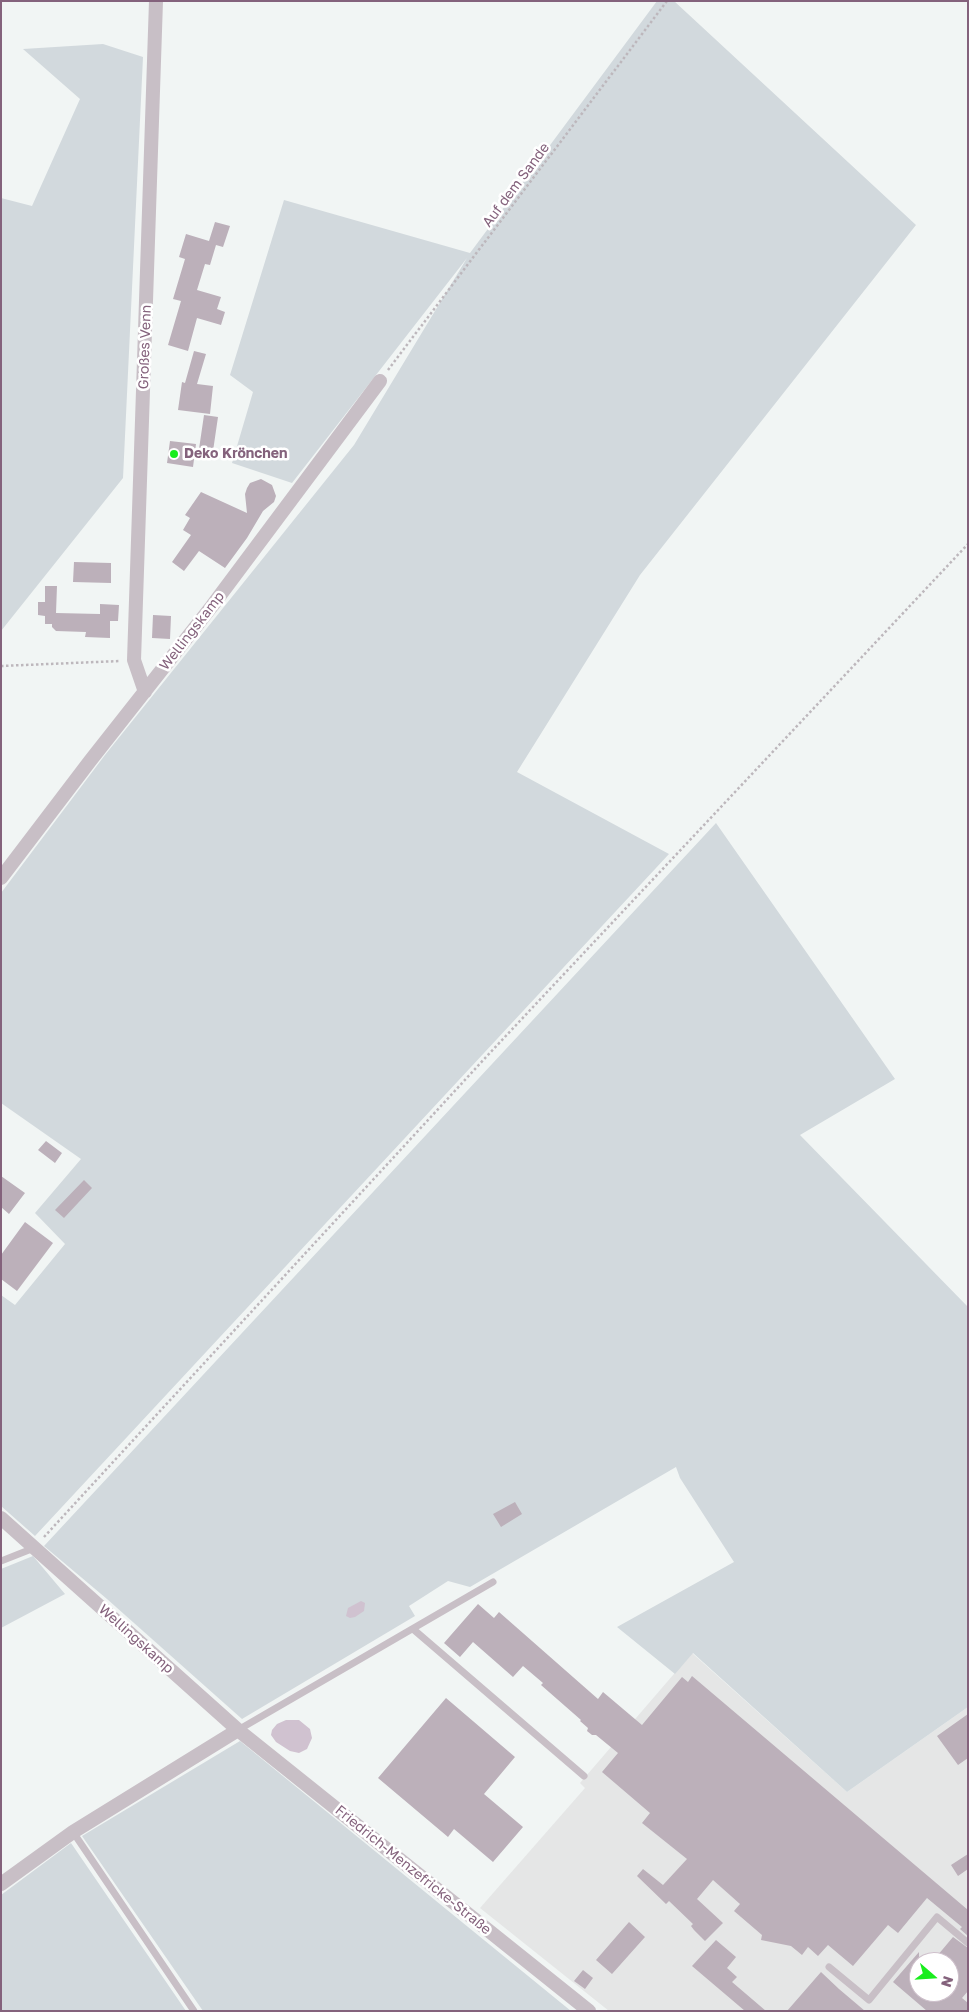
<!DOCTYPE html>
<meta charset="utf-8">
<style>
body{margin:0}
#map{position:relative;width:969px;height:2012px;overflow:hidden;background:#f1f5f4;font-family:"Golos Text",sans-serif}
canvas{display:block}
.frame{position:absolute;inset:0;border:2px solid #84627c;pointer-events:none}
.north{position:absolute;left:909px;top:1952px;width:50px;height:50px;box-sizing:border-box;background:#fff;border:1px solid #cec0cb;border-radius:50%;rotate:109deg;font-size:14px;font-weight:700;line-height:20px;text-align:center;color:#84627c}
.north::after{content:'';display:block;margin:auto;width:18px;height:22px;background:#19ed1d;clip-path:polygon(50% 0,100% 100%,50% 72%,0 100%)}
</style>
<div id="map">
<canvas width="969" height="2012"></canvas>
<div class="frame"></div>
<div class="north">N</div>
</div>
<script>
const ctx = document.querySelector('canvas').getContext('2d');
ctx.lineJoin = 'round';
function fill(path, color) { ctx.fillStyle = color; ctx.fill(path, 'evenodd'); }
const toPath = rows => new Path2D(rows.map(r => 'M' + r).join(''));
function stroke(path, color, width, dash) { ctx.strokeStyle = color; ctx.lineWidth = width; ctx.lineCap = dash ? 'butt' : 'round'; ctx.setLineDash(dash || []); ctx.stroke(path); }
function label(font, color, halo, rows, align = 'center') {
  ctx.font = font + ' "Golos Text",sans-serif'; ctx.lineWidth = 5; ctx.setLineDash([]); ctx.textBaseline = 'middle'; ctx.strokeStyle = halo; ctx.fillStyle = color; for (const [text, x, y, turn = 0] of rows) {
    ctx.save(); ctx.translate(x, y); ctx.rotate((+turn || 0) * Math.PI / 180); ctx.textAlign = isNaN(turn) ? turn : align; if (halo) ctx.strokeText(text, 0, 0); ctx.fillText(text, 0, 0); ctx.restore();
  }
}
fill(toPath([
 [692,1653,847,1792,968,1707,968,2011,609,2011,480,1908,585,1788,580,1783],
 [919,1962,949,1962,949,1992,919,1992]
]), '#e5e6e6');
fill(toPath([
 [657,1,674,1,916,225,640,575,517,772,669,854,35,1536,1,1506,1,1295,15,1305,65,1244,35,1213,81,1159,1,1103,1,893,105,755,354,445,467,258,292,483,232,463,253,392,230,375,284,200,470,253],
 [103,44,143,57,123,478,1,631,1,198,32,206,80,99,23,49],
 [716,823,895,1079,800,1135,968,1307,968,1707,847,1792,693,1653,675,1674,617,1627,734,1562,680,1478,676,1467,470,1587,448,1581,409,1606,415,1616,242,1719,107,1599,44,1546],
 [33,1556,65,1594,1,1628,1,1569],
 [240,1741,571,2011,203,2011,82,1836],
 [71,1843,186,2011,1,2011,1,1895]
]), '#d2d9dd');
fill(toPath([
 [361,1601,365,1603,364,1611,355,1617,350,1618,346,1616,348,1608],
 [286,1720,299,1720,310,1729,312,1738,307,1749,299,1753,290,1751,276,1742,271,1735,272,1730,277,1724]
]), '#d0c2d0');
fill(toPath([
 [215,222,230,226,223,247,216,245,210,265,205,264,197,290,221,297,217,309,225,312,221,325,197,318,188,351,168,345,181,301,173,299,185,259,179,257,186,234,209,241],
 [194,351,206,354,197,384,213,386,210,414,178,410,182,382,185,383],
 [204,415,218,417,213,451,199,449],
 [170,441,196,444,193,467,167,463],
 [261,479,272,485,276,496,274,502,263,511,247,538,225,568,199,551,184,571,172,562,191,535,183,530,190,518,185,515,201,492,247,513,245,494,247,488,250,483],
 [74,562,111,563,111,583,73,582],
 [45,586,57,586,56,613,100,614,100,604,119,605,118,621,110,621,110,638,85,637,86,632,56,631,52,627,52,624,45,624,45,616,38,615,38,602,45,602],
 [153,615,171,616,170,639,152,638],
 [46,1141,62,1153,55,1163,38,1150],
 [1,1176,25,1193,9,1214,1,1207],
 [84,1180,92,1188,64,1218,55,1210],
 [25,1222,53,1243,17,1291,1,1279,1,1255],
 [515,1502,522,1514,501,1527,493,1514],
 [478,1604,494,1618,499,1612,598,1699,603,1692,642,1725,682,1677,688,1682,692,1676,968,1910,968,1936,960,1929,962,1927,927,1898,898,1933,888,1925,853,1966,828,1945,818,1956,808,1947,802,1955,791,1946,761,1940,762,1935,734,1911,740,1904,713,1880,697,1899,723,1923,705,1941,694,1930,691,1926,693,1924,669,1901,666,1904,637,1876,643,1869,663,1885,687,1859,642,1823,650,1813,602,1772,618,1753,596,1735,592,1735,587,1731,588,1728,580,1721,581,1720,541,1685,543,1683,523,1666,513,1677,473,1642,460,1657,444,1643],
 [446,1698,515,1757,484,1794,523,1827,493,1862,454,1829,448,1837,378,1778],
 [968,1714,968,1758,958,1765,937,1736],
 [968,1854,968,1869,958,1876,951,1865],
 [629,1922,645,1937,612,1974,596,1960],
 [953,1937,968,1948,968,1991,962,1998,968,2003,968,2011,927,2011,893,1982,919,1952,919,1992,949,1992,949,1962,932,1962],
 [716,1940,736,1957,727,1968,737,1977,732,1982,766,2011,745,2011,692,1966],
 [583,1970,593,1978,585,1989,574,1981],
 [821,1972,839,1989,865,2011,787,2011]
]), '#bcb0ba');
stroke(toPath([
 [388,370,667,1],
 [1,666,120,661],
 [44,1537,487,1056,968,544]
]), '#bdb7bc', 2.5, [2.5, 2.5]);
stroke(toPath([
 [1,1561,34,1548],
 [413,1629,584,1776],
 [238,1730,493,1582],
 [73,1832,194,2011],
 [829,1967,869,2000,937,1917,968,1943]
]), '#c8bfc6', 7);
stroke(toPath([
 [145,692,134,660,156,1],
 [1,878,90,761,212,606,380,381],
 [1,1518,238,1730],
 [1,1884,73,1832,238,1730,589,2011]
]), '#c8bfc6', 14);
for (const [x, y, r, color] of [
 [174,454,5,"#19ed1d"]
]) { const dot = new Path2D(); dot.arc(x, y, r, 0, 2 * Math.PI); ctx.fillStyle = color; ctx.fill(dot); stroke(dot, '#fff', 2); }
label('14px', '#84627c', '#fff', [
 ["Auf dem Sande",516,185,-53],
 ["Großes Venn",145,347,-88],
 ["Wellingskamp",192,631,-52],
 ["Wellingskamp",136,1639,42],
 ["Friedrich-Menzefricke-Straße",413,1870,39]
]);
label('bold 14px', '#84627c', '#fff', [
 ["Deko Krönchen",184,454]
], 'left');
</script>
